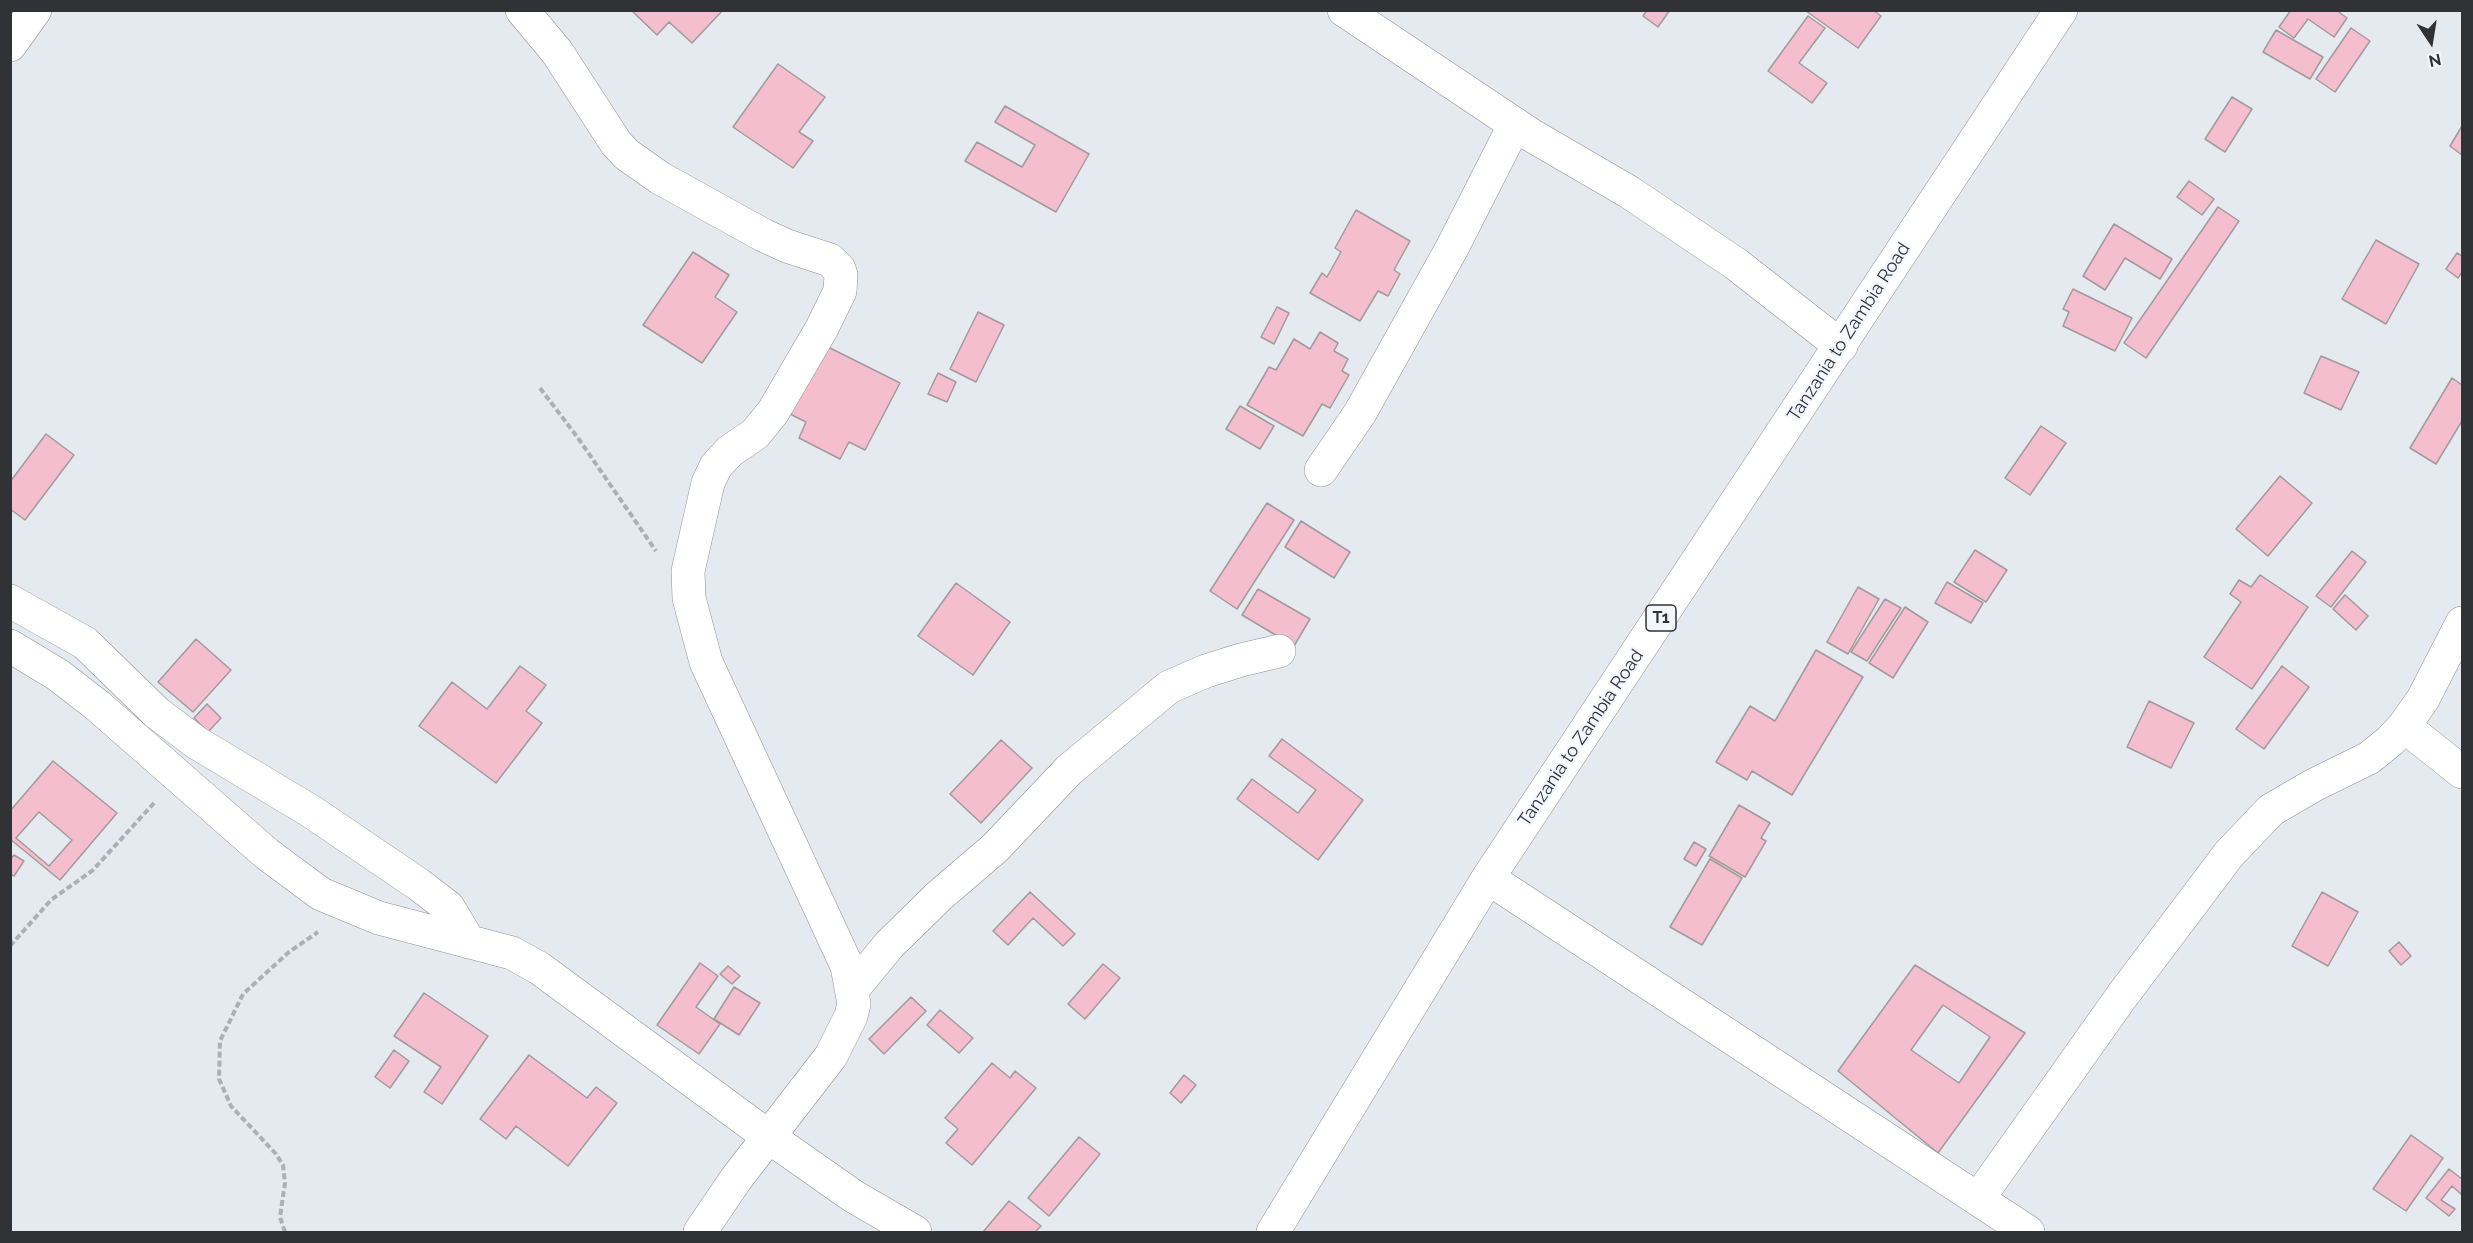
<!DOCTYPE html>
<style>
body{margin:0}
#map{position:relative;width:2473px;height:1243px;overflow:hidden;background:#e5e9f0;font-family:Raleway,sans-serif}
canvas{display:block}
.frame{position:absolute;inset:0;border:12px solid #313235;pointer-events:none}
.north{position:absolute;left:2401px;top:12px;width:60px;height:60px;-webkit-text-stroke:4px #f2f6fe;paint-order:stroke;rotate:168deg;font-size:16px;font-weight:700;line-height:24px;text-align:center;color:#313235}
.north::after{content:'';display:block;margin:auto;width:21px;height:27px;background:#313235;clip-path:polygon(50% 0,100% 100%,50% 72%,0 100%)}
</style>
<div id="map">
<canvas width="2473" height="1243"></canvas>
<div class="frame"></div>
<div class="north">N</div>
</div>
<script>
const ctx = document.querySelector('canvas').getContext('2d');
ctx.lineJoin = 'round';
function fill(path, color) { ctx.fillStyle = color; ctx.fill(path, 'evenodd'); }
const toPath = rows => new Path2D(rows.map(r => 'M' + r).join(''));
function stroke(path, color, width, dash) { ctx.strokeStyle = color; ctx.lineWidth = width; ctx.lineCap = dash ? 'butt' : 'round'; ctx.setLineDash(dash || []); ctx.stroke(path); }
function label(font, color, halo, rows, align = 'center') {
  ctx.font = font + ' Raleway,sans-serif'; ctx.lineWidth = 4.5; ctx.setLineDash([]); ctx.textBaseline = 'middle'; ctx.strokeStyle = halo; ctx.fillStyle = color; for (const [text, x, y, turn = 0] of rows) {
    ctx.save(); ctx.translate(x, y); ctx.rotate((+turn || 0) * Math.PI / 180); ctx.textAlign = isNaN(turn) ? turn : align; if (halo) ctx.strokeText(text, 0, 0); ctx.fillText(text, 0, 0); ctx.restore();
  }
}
const building = toPath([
 [631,10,723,10,692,43,669,22,657,35,631,10],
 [1647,10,1670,10,1658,27,1643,16,1647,10],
 [1873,10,1881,16,1858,48,1806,11,1873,10],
 [2291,10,2336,10,2347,18,2334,37,2308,19,2294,38,2279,27,2291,10],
 [1808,16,1825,28,1799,63,1827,83,1812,103,1768,71,1808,16],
 [2351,28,2370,41,2335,92,2316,79,2351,28],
 [2276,30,2323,57,2310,79,2263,52,2276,30],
 [778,64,825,97,799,132,813,141,793,168,733,127,778,64],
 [2232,97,2252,109,2225,152,2205,139,2232,97],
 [1005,106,1089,154,1056,212,965,161,977,142,1022,167,1035,145,995,122,1005,106],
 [2462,126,2462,155,2450,146,2462,126],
 [2189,181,2214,199,2202,215,2177,197,2189,181],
 [2218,207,2239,221,2146,358,2124,343,2218,207],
 [1356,210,1410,241,1394,270,1400,274,1388,296,1378,291,1360,321,1310,293,1322,273,1327,277,1341,252,1335,248,1356,210],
 [2114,224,2172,259,2160,279,2125,258,2105,290,2083,276,2114,224],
 [2376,240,2419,264,2386,324,2342,299,2376,240],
 [693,252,729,275,715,297,737,312,702,363,643,325,693,252],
 [2457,253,2462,256,2462,272,2458,278,2446,269,2457,253],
 [2073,289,2132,318,2115,351,2063,326,2069,312,2063,309,2073,289],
 [1277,307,1289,313,1274,344,1261,337,1277,307],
 [978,312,1004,325,976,382,950,369,978,312],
 [1320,332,1338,343,1334,351,1348,359,1342,371,1349,375,1330,408,1322,404,1303,436,1247,405,1269,367,1276,370,1294,339,1310,349,1320,332],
 [824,345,900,383,865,450,849,442,840,459,799,438,806,422,788,413,824,345],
 [2321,356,2359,372,2341,410,2304,393,2321,356],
 [938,373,956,382,947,402,928,394,938,373],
 [2452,378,2462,385,2462,421,2436,464,2410,448,2452,378],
 [1240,406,1274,426,1260,449,1226,429,1240,406],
 [2041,426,2066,443,2030,495,2005,478,2041,426],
 [46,434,74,455,25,520,10,509,10,482,46,434],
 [2280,476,2312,503,2268,556,2236,529,2280,476],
 [1267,503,1294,520,1237,609,1210,591,1267,503],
 [1301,521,1350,552,1334,578,1285,547,1301,521],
 [1975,550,2007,570,1986,602,1954,582,1975,550],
 [2352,551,2366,562,2331,607,2316,596,2352,551],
 [2260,575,2308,607,2252,689,2204,657,2241,602,2230,594,2239,580,2251,587,2260,575],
 [1947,582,1983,603,1971,623,1935,603,1947,582],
 [956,583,1010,622,973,675,918,636,956,583],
 [1858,587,1879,599,1848,654,1827,642,1858,587],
 [1258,589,1310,619,1294,646,1242,615,1258,589],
 [2345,595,2368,616,2356,630,2333,609,2345,595],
 [1885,599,1901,608,1867,661,1851,652,1885,599],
 [1905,607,1928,622,1893,678,1869,663,1905,607],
 [196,639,231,670,193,712,158,682,196,639],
 [1816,650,1863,677,1792,795,1752,771,1747,780,1716,762,1750,706,1775,721,1816,650],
 [520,666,546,685,526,711,542,723,496,783,419,726,452,682,487,709,520,666],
 [2282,666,2309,687,2264,749,2236,729,2282,666],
 [2149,701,2194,723,2171,768,2127,747,2149,701],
 [207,704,221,718,208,732,194,718,207,704],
 [1282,739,1363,800,1318,860,1237,799,1252,779,1298,813,1316,790,1269,756,1282,739],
 [1001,740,1032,768,981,823,950,794,1001,740],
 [53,761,117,813,60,880,10,839,10,811,53,761],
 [39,812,72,840,49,866,16,838,39,812],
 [1739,805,1770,823,1761,838,1766,841,1745,877,1709,856,1739,805],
 [1694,842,1706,849,1696,866,1684,859,1694,842],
 [14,855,24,861,14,876,10,874,10,860,14,855],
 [1710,859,1742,878,1702,945,1670,927,1710,859],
 [1030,892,1075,934,1063,946,1033,918,1008,945,993,931,1030,892],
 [2322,892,2358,912,2328,966,2292,946,2322,892],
 [2399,942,2411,956,2401,965,2389,951,2399,942],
 [700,963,718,976,696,1007,720,1024,699,1054,657,1025,700,963],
 [1103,964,1120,978,1085,1019,1068,1004,1103,964],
 [1915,965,2025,1033,1938,1153,1838,1071,1915,965],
 [1943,1005,1990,1037,1959,1083,1911,1050,1943,1005],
 [728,966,740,976,732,984,720,974,728,966],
 [734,987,760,1003,739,1035,714,1019,734,987],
 [424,993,488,1036,442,1104,424,1092,441,1067,394,1036,424,993],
 [911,997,926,1011,884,1054,869,1039,911,997],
 [940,1010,973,1038,959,1053,927,1025,940,1010],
 [394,1050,409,1061,390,1088,375,1077,394,1050],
 [529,1055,587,1098,596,1087,617,1103,568,1166,516,1126,506,1139,480,1119,529,1055],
 [992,1063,1010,1078,1015,1071,1036,1088,972,1165,946,1143,958,1129,945,1118,992,1063],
 [1184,1075,1196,1085,1181,1103,1170,1093,1184,1075],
 [2411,1135,2443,1158,2406,1211,2373,1189,2411,1135],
 [1079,1137,1100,1154,1049,1216,1028,1198,1079,1137],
 [2449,1169,2462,1179,2462,1195,2452,1186,2441,1200,2455,1209,2449,1216,2426,1198,2449,1169],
 [1009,1201,1041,1226,1035,1232,983,1232,1009,1201]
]);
fill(building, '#f5bece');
stroke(building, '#a29a9c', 1.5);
const minor = toPath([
 [522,10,557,52,616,143,626,154,660,178,763,235,787,246,830,260,839,269,841,275,840,291,822,328,773,412,755,434,730,451,716,466,708,483,688,571,689,598,706,662,847,966,854,1004,851,1016,831,1056,736,1179,700,1232],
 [1344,10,1531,135,1629,192,1736,264,1841,346],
 [10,45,35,10],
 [1321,470,1360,413,1452,248,1515,124],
 [10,601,85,643,157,713,197,743,312,812,418,884,448,907,469,942],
 [10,646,58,675,98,706,267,854,321,894,379,918,512,953,539,968,769,1137,853,1196,915,1232],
 [2404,726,2462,772],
 [1488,878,2028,1232],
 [852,990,889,945,939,896,995,848,1069,770,1169,687,1206,671,1241,660,1279,651],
 [1978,1199,2122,996,2229,854,2271,810,2314,785,2369,758,2390,741,2404,726,2423,699,2462,623]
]);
const trunk = toPath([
 [1273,1232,1488,878,2061,10]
]);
stroke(minor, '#8d9097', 34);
stroke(trunk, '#8d9097', 34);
stroke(toPath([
 [540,388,578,438,656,551],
 [10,946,51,900,93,870,154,803],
 [285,1232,280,1217,285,1183,283,1165,276,1154,231,1106,219,1079,220,1041,243,994,289,952,318,932]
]), '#acafb5', 4, [6, 3]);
stroke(minor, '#fff', 33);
stroke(trunk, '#fff', 33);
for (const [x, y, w] of [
 [1661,618,30]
]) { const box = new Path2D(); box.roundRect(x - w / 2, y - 13, w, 26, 4.5); ctx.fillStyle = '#f2f6fe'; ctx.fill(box); stroke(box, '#313235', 1.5); }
label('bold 16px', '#313235', null, [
 ["T1",1661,618]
]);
label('18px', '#313235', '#f2f6fe', [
 ["Tanzania to Zambia Road",1849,332,-57],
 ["Tanzania to Zambia Road",1581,738,-56]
]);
</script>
